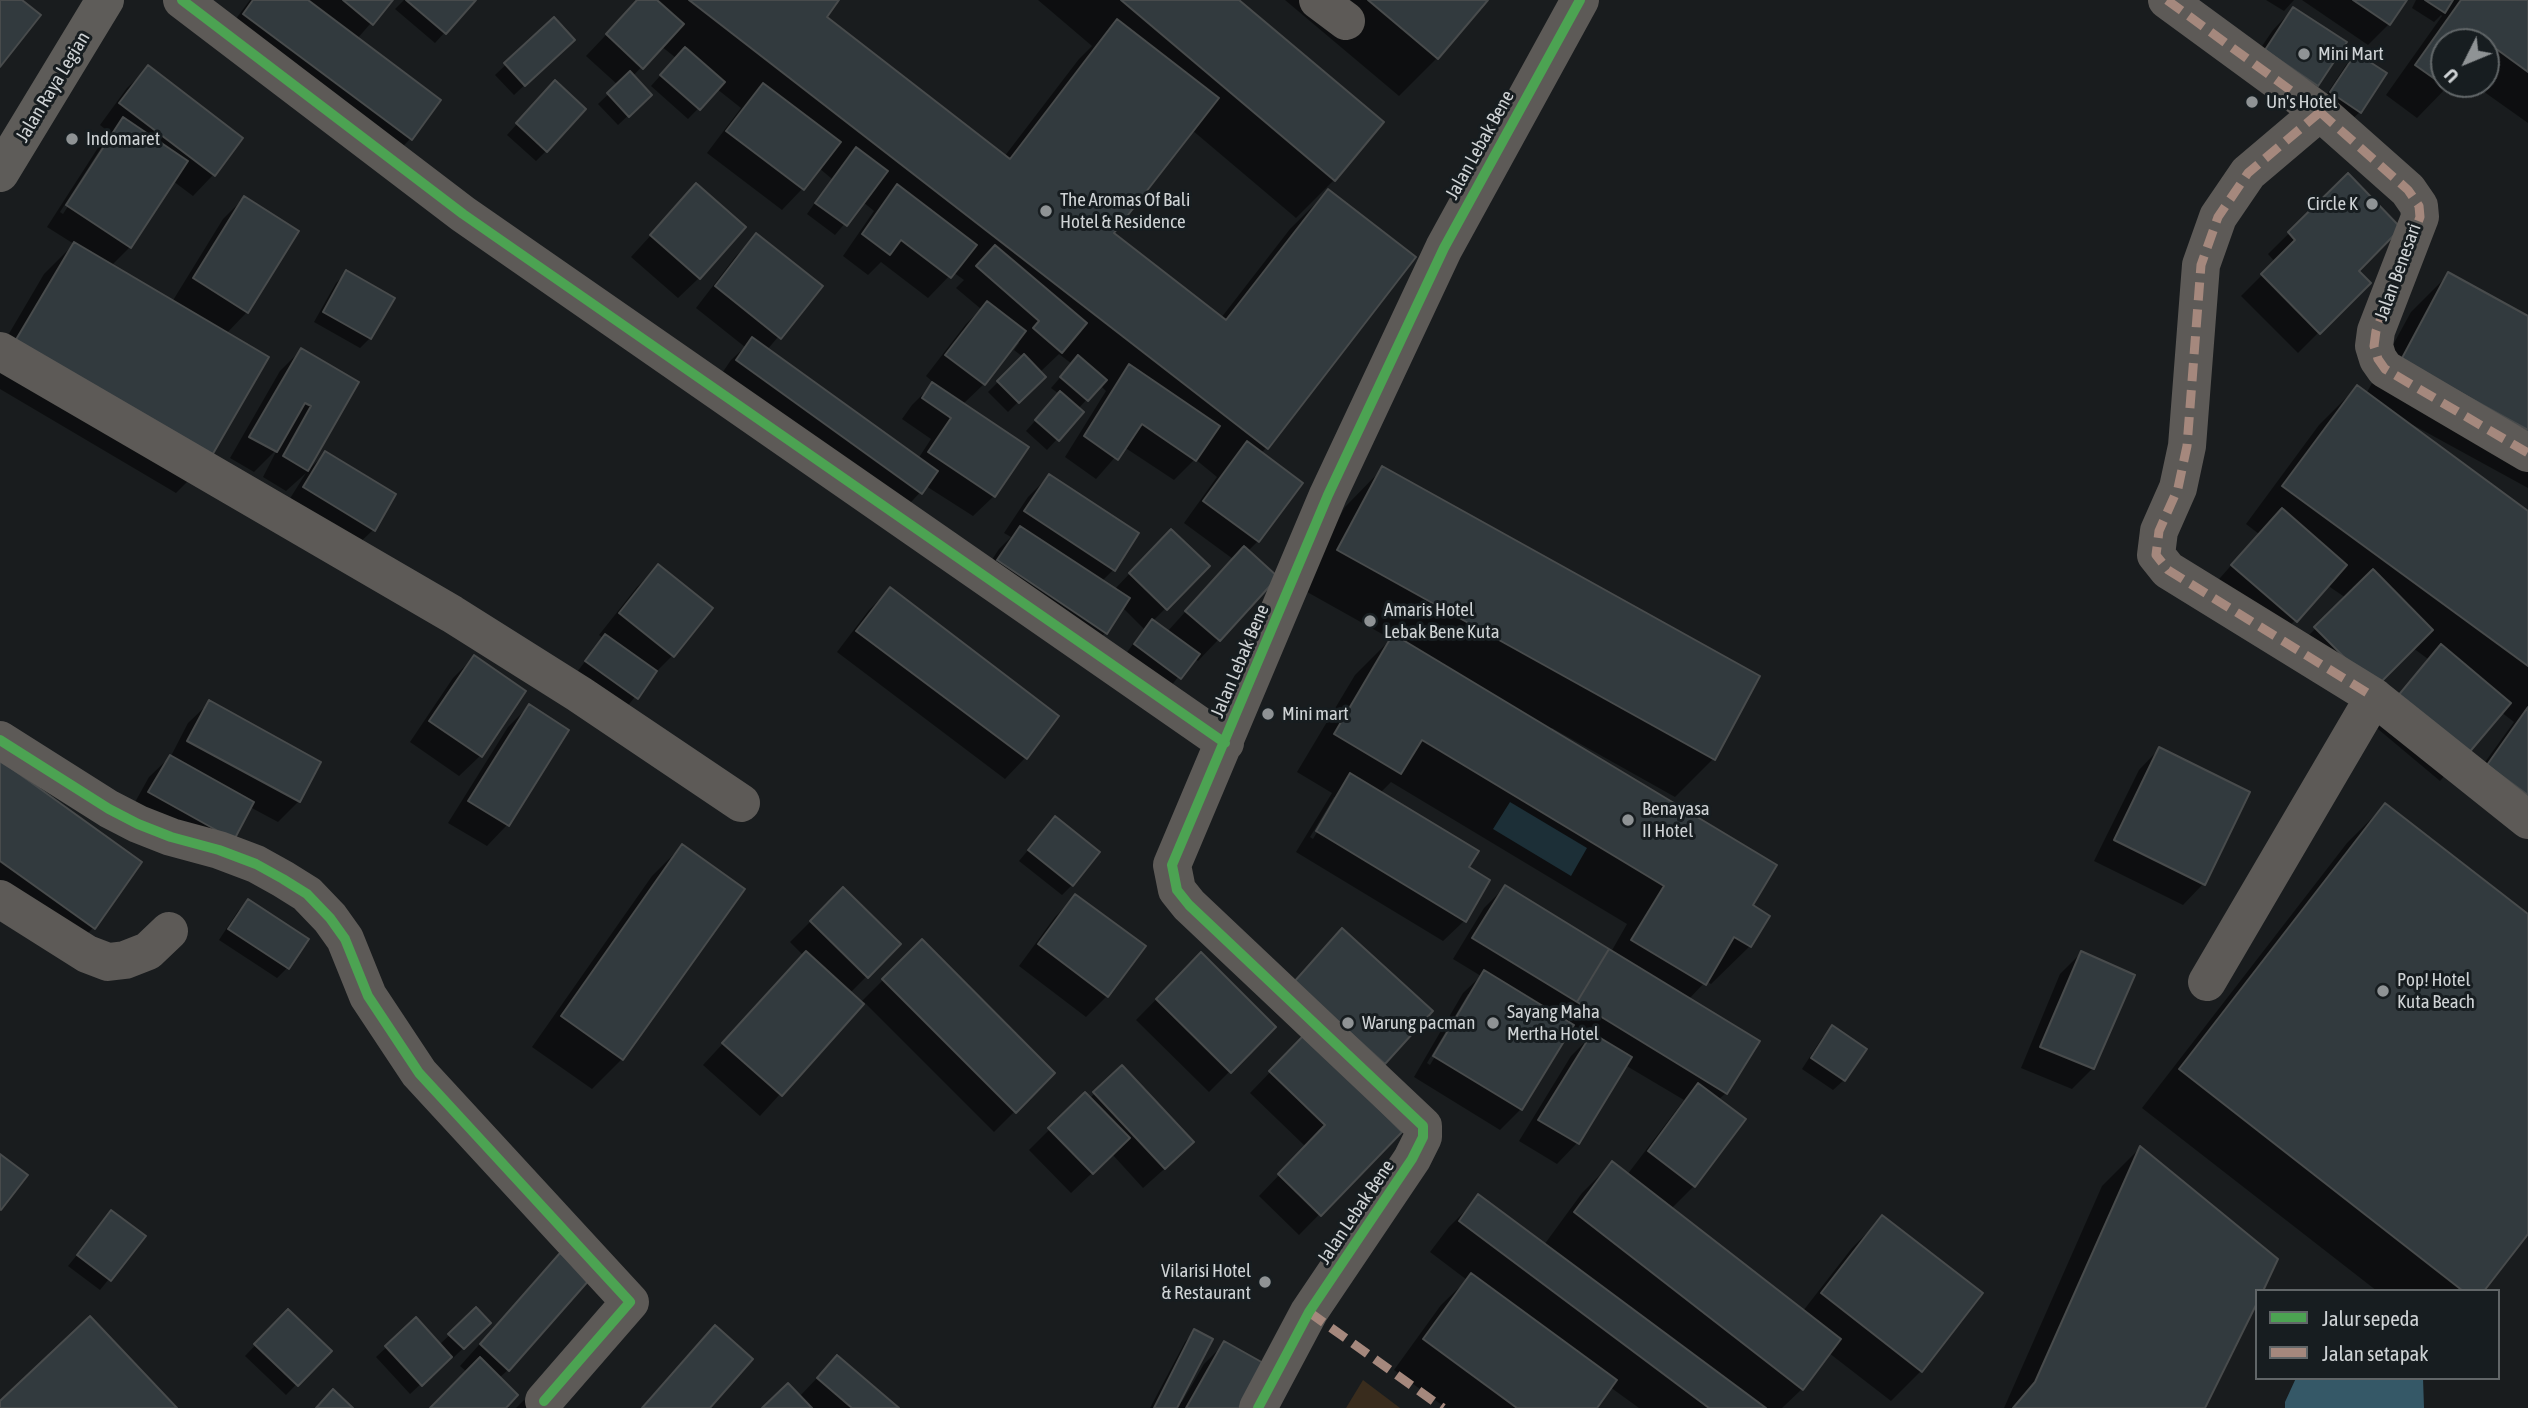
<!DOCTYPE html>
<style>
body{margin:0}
#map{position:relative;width:2528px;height:1408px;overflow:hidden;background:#191c1e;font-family:"Asap Condensed",sans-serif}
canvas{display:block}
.legend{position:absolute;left:2255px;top:1289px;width:245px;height:91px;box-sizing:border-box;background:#171d20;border:2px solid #616668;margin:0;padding:9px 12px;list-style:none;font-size:21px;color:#cfd3d5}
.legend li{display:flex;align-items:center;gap:14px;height:35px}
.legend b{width:35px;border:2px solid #616668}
.north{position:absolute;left:2430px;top:28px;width:70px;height:70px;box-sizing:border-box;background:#171d20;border:2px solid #616668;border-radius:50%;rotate:227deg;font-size:19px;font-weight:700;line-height:28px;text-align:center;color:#cfd3d5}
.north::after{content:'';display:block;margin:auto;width:24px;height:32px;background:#8f9395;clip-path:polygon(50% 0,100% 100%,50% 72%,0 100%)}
</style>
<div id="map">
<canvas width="2528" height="1408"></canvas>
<ul class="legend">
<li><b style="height:9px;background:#4ca352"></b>Jalur sepeda</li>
<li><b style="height:9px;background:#a5887d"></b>Jalan setapak</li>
</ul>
<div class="north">U</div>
</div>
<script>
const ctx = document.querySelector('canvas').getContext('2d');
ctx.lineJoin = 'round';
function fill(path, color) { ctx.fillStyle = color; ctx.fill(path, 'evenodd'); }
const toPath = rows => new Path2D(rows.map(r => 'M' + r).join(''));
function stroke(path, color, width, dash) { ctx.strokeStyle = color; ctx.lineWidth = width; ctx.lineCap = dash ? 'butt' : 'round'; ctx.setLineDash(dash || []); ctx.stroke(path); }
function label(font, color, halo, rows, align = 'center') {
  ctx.font = font + ' "Asap Condensed",sans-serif'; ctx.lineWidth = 6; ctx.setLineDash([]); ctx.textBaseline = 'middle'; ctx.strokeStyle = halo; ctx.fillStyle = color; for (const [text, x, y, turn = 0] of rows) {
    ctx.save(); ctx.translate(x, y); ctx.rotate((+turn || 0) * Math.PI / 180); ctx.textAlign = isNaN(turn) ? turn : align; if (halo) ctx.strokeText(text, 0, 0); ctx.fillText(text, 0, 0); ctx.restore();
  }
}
fill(toPath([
 [1363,1380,1400,1408,1346,1408]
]), '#392c1d');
fill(toPath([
 [1510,802,1587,848,1571,876,1493,829],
 [2296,1378,2423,1378,2424,1408,2285,1408,2285,1402]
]), '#355867');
fill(toPath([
 [250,0,391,0,357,39,439,100,410,139,390,160,223,36],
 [404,0,474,0,435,43,395,9],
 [639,0,837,0,824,17,1004,157,1079,59,1092,46,1038,0,1237,0,1334,180,1296,218,1192,130,1111,233,1221,318,1290,229,1328,191,1267,447,1261,453,1301,483,1258,541,1247,552,1275,577,1218,640,1198,661,1194,658,1170,687,1125,655,1144,629,1122,607,1106,632,1085,653,978,581,999,549,1011,537,1004,533,1028,497,1049,476,1113,570,1101,582,1114,590,1150,552,1207,566,1153,621,1167,632,1233,559,1184,523,1217,477,1195,459,1174,480,1124,447,1096,479,1065,457,1106,391,1100,385,1078,409,1082,412,1047,450,1026,431,1059,394,1051,388,1072,364,1059,354,1039,373,1043,377,1008,412,988,392,1023,357,1014,350,1019,343,1016,340,984,384,962,405,994,496,973,516,926,486,900,514,716,382,731,360,745,347,696,308,736,256,757,236,821,286,767,350,918,459,931,439,902,419,912,405,934,383,926,376,966,324,981,309,956,288,964,280,953,272,928,298,881,262,868,275,843,256,874,211,863,202,835,235,807,214,832,179,819,168,802,189,782,210,707,153,741,108,717,89,688,119,651,86,676,58,661,46,633,76,650,95,618,125,598,104,618,85,586,56],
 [1285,0,1486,0,1437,58,1399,96],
 [2266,0,2294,0,2284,11],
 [2302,0,2405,0,2389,24,2368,45],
 [2416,0,2451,0,2450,4,2454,0,2528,2,2528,123,2473,84,2486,84,2486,42,2444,42,2444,84,2450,84,2417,118,2386,95,2442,16,2441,15,2434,22,2412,8],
 [2293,9,2317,85,2296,105,2245,71,2273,30],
 [554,19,562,50,514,95,495,75],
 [2356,55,2360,112,2349,122,2321,103,2346,65],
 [148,68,241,138,213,175,193,196,173,181,130,247,111,266,172,302,223,219,244,198,247,312,226,334,206,463,176,493,0,389,0,349,44,274,74,244,47,227,103,140,110,133,100,125,127,88],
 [106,140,109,143,63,214,60,212],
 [545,93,546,151,536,161,507,135],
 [2348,175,2356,271,2368,283,2298,353,2241,296,2275,262,2268,254],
 [696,186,699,278,678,298,631,257],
 [346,273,370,338,360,348,314,322,336,283],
 [2449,274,2528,318,2528,488,2413,425,2412,427,2528,513,2528,826,2467,787,2514,722,2501,712,2440,781,2372,724,2428,659,2413,648,2353,707,2295,649,2346,598,2327,585,2275,642,2212,587,2259,534,2246,524,2319,425,2357,387,2366,394,2411,312],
 [301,350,357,383,306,472,325,454,373,530,352,550,284,508,306,473,286,491,263,477,278,448,254,472,230,458,280,371],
 [1383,468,1713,759,1675,797,1552,728,1550,731,1750,905,1768,917,1750,946,1711,984,1706,981,1688,1000,1726,1093,1718,1100,1694,1186,1671,1209,1803,1311,1852,1248,1882,1218,1921,1371,1891,1401,1829,1353,1802,1389,1782,1408,1639,1408,1610,1387,1595,1408,1446,1408,1394,1370,1441,1305,1467,1280,1430,1252,1449,1227,1479,1197,1544,1245,1582,1193,1612,1163,1627,1175,1684,1100,1625,1065,1577,1143,1557,1164,1519,1141,1571,1056,1586,1041,1569,1030,1521,1109,1500,1130,1414,1077,1463,993,1481,976,1453,959,1484,908,1505,887,1611,952,1627,924,1391,782,1380,793,1466,868,1464,921,1443,941,1296,852,1332,793,1297,772,1355,675,1391,639,1300,588,1345,507],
 [1334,797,1338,797,1313,839,1310,837],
 [1468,994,1472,994,1430,1065,1427,1063],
 [658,567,710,608,672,656,651,677,626,708,577,672,603,638,599,635,637,587],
 [890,589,1057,716,1025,758,1005,779,837,652,869,610],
 [474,657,480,756,459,776,410,742,453,678],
 [209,703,299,801,278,822,250,807,233,839,129,813,149,777,171,756,188,723],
 [529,706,567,730,507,825,487,846,448,823,508,727],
 [2159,749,2203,884,2183,905,2094,861,2139,770],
 [0,762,140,863,93,928,63,958,0,912],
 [2385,805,2528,916,2528,1231,2482,1291,2377,1291,2142,1108,2347,843],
 [1055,818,1072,885,1062,895,1019,861],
 [682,846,622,1059,592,1089,532,1047,652,876],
 [843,889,899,944,850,993,860,1003,921,942,1053,1073,994,1132,864,1002,760,1116,703,1065,804,956,790,942],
 [1075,897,1107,996,1086,1017,1019,966,1055,917],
 [248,901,306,939,287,968,277,978,219,940,238,911],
 [2081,953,2093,1068,2072,1089,2021,1068,2060,974],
 [1180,975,1274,1027,1209,1092,1136,1020],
 [1832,1028,1844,1080,1833,1090,1802,1069,1822,1038],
 [1305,1036,1400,1132,1299,1235,1259,1196,1306,1147,1250,1093],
 [1122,1067,1171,1163,1143,1188,1112,1154,1071,1193,1029,1150,1085,1094,1089,1099],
 [2140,1148,2257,1291,2204,1408,2004,1408,2102,1186],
 [112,1212,143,1237,100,1290,68,1266],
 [560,1255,508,1370,499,1378,503,1408,432,1408,467,1372,460,1366],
 [476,1310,489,1323,453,1358,451,1356,410,1394,376,1357,416,1320,439,1345],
 [288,1311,329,1351,286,1395,245,1356],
 [715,1328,707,1408,641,1408,685,1358],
 [1195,1331,1179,1401,1182,1402,1204,1364,1225,1343,1237,1408,1150,1408,1185,1342],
 [837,1357,897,1408,765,1408,799,1397],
 [524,1400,533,1408,516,1408]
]), '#0007');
const building = toPath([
 [0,0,22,0,41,15,0,67,0,0],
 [253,0,308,0,441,100,412,140,243,14,253,0],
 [343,0,393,0,373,25,343,0],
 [406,0,476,0,446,34,406,0],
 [637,0,657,0,684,24,643,69,606,34,637,0],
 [689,0,839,0,827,17,1010,159,1117,19,1219,98,1114,233,1226,320,1328,189,1416,257,1268,449,689,0],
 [1121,0,1239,0,1384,122,1335,181,1121,0],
 [1368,0,1488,0,1438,59,1368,0],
 [2353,0,2407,0,2390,25,2353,0],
 [2425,0,2453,0,2445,13,2425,0],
 [2461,0,2528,0,2528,72,2484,40,2483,42,2444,42,2444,84,2452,84,2449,89,2415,65,2461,0],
 [2293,7,2347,42,2318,86,2265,50,2293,7],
 [554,17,575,40,525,86,504,63,554,17],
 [685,47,725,82,700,110,660,75,685,47],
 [2356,53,2387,73,2361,113,2330,92,2356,53],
 [148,65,243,138,215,176,119,103,148,65],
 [630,71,652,95,629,117,607,93,630,71],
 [555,80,586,109,547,152,516,123,555,80],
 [763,83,841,142,804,190,726,131,763,83],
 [123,117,188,161,131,248,66,205,123,117],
 [856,147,888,171,847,226,815,203,856,147],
 [2348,173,2401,228,2359,271,2371,283,2320,334,2261,274,2295,240,2288,232,2348,173],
 [696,183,746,227,700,279,650,235,696,183],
 [897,184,977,245,951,278,901,240,890,255,862,234,897,184],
 [244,196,299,231,248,313,193,278,244,196],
 [756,233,823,286,781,339,715,286,756,233],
 [74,242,269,357,207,464,11,348,74,242],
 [995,245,1087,323,1062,353,1033,328,1039,321,976,266,995,245],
 [346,270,395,298,371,339,323,312,346,270],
 [2448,272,2528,316,2528,430,2401,360,2448,272],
 [987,301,1026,331,985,385,945,355,987,301],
 [752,337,938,471,922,494,736,360,752,337],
 [301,348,359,382,308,471,283,456,311,406,305,403,277,452,249,437,301,348],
 [1024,354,1046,377,1019,403,997,381,1024,354],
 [1078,355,1107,380,1088,401,1060,377,1078,355],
 [1129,364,1220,426,1196,461,1142,424,1118,460,1084,436,1129,364],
 [932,382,1029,447,995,497,928,452,951,418,922,398,932,382],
 [2357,385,2528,511,2528,666,2282,486,2357,385],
 [1060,391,1084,412,1059,441,1035,420,1060,391],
 [1247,441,1303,483,1259,542,1203,501,1247,441],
 [325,451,396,494,375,531,303,487,325,451],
 [1382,466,1760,676,1715,760,1337,550,1382,466],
 [1049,474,1139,533,1115,571,1024,511,1049,474],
 [2282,508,2347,565,2297,622,2231,565,2282,508],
 [1020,526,1130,598,1107,634,997,560,1020,526],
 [1171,529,1210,566,1167,610,1129,573,1171,529],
 [1244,546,1278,577,1220,641,1185,611,1244,546],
 [658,564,713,608,674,657,619,613,658,564],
 [2373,569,2433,630,2375,688,2314,627,2373,569],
 [890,587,1059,716,1027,759,856,631,890,587],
 [1152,619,1200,654,1181,679,1134,644,1152,619],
 [605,634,657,671,638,699,585,661,605,634],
 [1393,634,1777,865,1753,905,1770,916,1751,947,1734,937,1706,985,1631,940,1664,886,1422,740,1401,774,1334,734,1393,634],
 [2441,644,2511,703,2462,761,2392,703,2441,644],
 [474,655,526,691,482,757,429,721,474,655],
 [209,700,321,762,300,802,187,741,209,700],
 [529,704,569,730,509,826,468,801,529,704],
 [2528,707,2528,795,2487,765,2528,707],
 [2159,747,2250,792,2205,885,2114,840,2159,747],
 [170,755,254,802,234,840,148,792,170,755],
 [0,760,142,862,95,929,0,861,0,760],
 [1350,773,1479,851,1469,867,1490,880,1466,922,1316,831,1350,773],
 [2385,803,2528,914,2528,1234,2484,1291,2463,1291,2179,1069,2385,803],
 [1055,816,1100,852,1073,886,1028,850,1055,816],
 [682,844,745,889,623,1060,561,1016,682,844],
 [1505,885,1609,949,1577,1002,1472,938,1505,885],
 [843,887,901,944,868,978,810,921,843,887],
 [1075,894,1146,946,1108,997,1038,944,1075,894],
 [248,899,309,939,289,969,228,929,248,899],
 [1342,928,1433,1011,1385,1064,1294,982,1342,928],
 [922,939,1055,1073,1016,1113,882,979,922,939],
 [1609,949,1760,1041,1727,1094,1577,1002,1609,949],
 [806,951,864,1004,782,1096,722,1043,806,951],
 [2081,951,2135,975,2094,1069,2040,1047,2081,951],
 [1201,952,1276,1027,1231,1073,1156,999,1201,952],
 [1484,970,1574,1025,1522,1110,1433,1056,1484,970],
 [1832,1025,1867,1049,1845,1081,1811,1058,1832,1025],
 [1592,1033,1632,1057,1579,1144,1538,1120,1592,1033],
 [1305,1034,1402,1132,1321,1216,1278,1174,1325,1125,1269,1071,1305,1034],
 [1122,1065,1194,1142,1165,1169,1093,1092,1122,1065],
 [1698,1083,1746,1119,1695,1187,1648,1151,1698,1083],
 [1085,1092,1130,1138,1093,1174,1048,1128,1085,1092],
 [2140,1146,2278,1259,2263,1291,2257,1291,2257,1303,2205,1408,2013,1408,2035,1382,2140,1146],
 [0,1154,28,1175,1,1210,0,1209,0,1154],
 [1612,1161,1841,1339,1803,1390,1574,1212,1612,1161],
 [1478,1194,1766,1408,1709,1408,1459,1221,1478,1194],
 [111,1210,146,1236,111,1281,77,1255,111,1210],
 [1882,1215,1983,1293,1922,1372,1821,1293,1882,1215],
 [560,1253,590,1279,509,1371,480,1344,560,1253],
 [1471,1273,1617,1380,1597,1408,1517,1408,1423,1339,1471,1273],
 [476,1307,491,1323,464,1349,448,1334,476,1307],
 [288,1309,332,1351,298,1386,254,1344,288,1309],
 [90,1316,177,1408,0,1408,0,1401,90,1316],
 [416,1317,452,1357,422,1386,385,1346,416,1317],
 [715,1325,753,1359,710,1408,642,1408,715,1325],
 [1194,1329,1213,1339,1177,1408,1154,1408,1194,1329],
 [1224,1341,1265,1364,1239,1408,1186,1408,1224,1341],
 [837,1355,899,1408,852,1408,817,1378,837,1355],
 [480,1357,518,1395,506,1408,430,1408,480,1357],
 [788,1383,812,1408,762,1408,788,1383],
 [333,1389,353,1408,316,1408,333,1389]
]);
fill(building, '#323a3e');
stroke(building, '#484b4c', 2);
stroke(toPath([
 [182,0,463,214,1225,743],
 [1318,0,1346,21],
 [2167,0,2320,112,2408,190,2419,206,2420,217,2376,331,2374,346,2378,359,2385,369,2528,453],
 [2320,112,2248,173,2218,217,2201,265,2187,446,2178,488,2159,531,2156,555,2168,570,2374,697,2528,820],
 [0,351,452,614,579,694,741,803],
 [0,740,109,809,138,824,171,837,219,850,256,864,283,879,307,894,330,918,345,939,368,996,419,1073,630,1302,544,1401],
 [0,899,87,954,108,962,125,960,148,951,169,931],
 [2207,982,2374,697],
 [1258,1408,1309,1312,1412,1159,1423,1137,1423,1126,1189,905,1177,890,1172,865,1328,495,1444,248,1580,0]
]), '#5d5a57', 38);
stroke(toPath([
 [0,173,105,0]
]), '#5e5c59', 38);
stroke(toPath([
 [2167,0,2320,112,2408,190,2419,206,2420,217,2376,331,2374,346,2378,359,2385,369,2528,453],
 [2320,112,2248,173,2218,217,2201,265,2187,446,2178,488,2159,531,2156,555,2168,570,2374,697],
 [1309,1312,1443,1408]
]), '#a5887d', 9, [18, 9]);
stroke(toPath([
 [182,0,463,214,1225,743],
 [0,740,109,809,138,824,171,837,219,850,256,864,283,879,307,894,330,918,345,939,368,996,419,1073,630,1302,544,1401],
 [1258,1408,1309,1312,1412,1159,1423,1137,1423,1126,1189,905,1177,890,1172,865,1328,495,1444,248,1580,0]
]), '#4ca352', 10);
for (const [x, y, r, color] of [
 [2304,54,7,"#8f9395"],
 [2252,102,7,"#8f9395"],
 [72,139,7,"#8f9395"],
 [2372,204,7,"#8f9395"],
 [1046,211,7,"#8f9395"],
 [1370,621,7,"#8f9395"],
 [1268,714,7,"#8f9395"],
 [1628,820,7,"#8f9395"],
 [2383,991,7,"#8f9395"],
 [1348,1023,7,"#8f9395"],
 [1493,1023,7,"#8f9395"],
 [1265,1282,7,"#8f9395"]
]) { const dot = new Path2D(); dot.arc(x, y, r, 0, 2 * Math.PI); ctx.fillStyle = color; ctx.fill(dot); stroke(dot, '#171d20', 2.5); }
label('19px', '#cfd3d5', '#171d20', [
 ["Mini Mart",2318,54],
 ["Un's Hotel",2266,102],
 ["Indomaret",86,139],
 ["The Aromas Of Bali",1060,200],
 ["Hotel & Residence",1060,222],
 ["Circle K",2358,204,"right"],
 ["Amaris Hotel",1384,610],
 ["Lebak Bene Kuta",1384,632],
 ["Mini mart",1282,714],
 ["Benayasa",1642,809],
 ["II Hotel",1642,831],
 ["Pop! Hotel",2397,980],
 ["Kuta Beach",2397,1002],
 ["Sayang Maha",1507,1012],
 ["Mertha Hotel",1507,1034],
 ["Warung pacman",1362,1023],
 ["Vilarisi Hotel",1251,1271,"right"],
 ["& Restaurant",1251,1293,"right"]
], 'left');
label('19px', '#cfd3d5', '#171d20', [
 ["Jalan Raya Legian",53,87,-59],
 ["Jalan Lebak Bene",1480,145,-61],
 ["Jalan Benesari",2398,272,-70],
 ["Jalan Lebak Bene",1240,661,-67],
 ["Jalan Lebak Bene",1356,1212,-56]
]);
</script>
